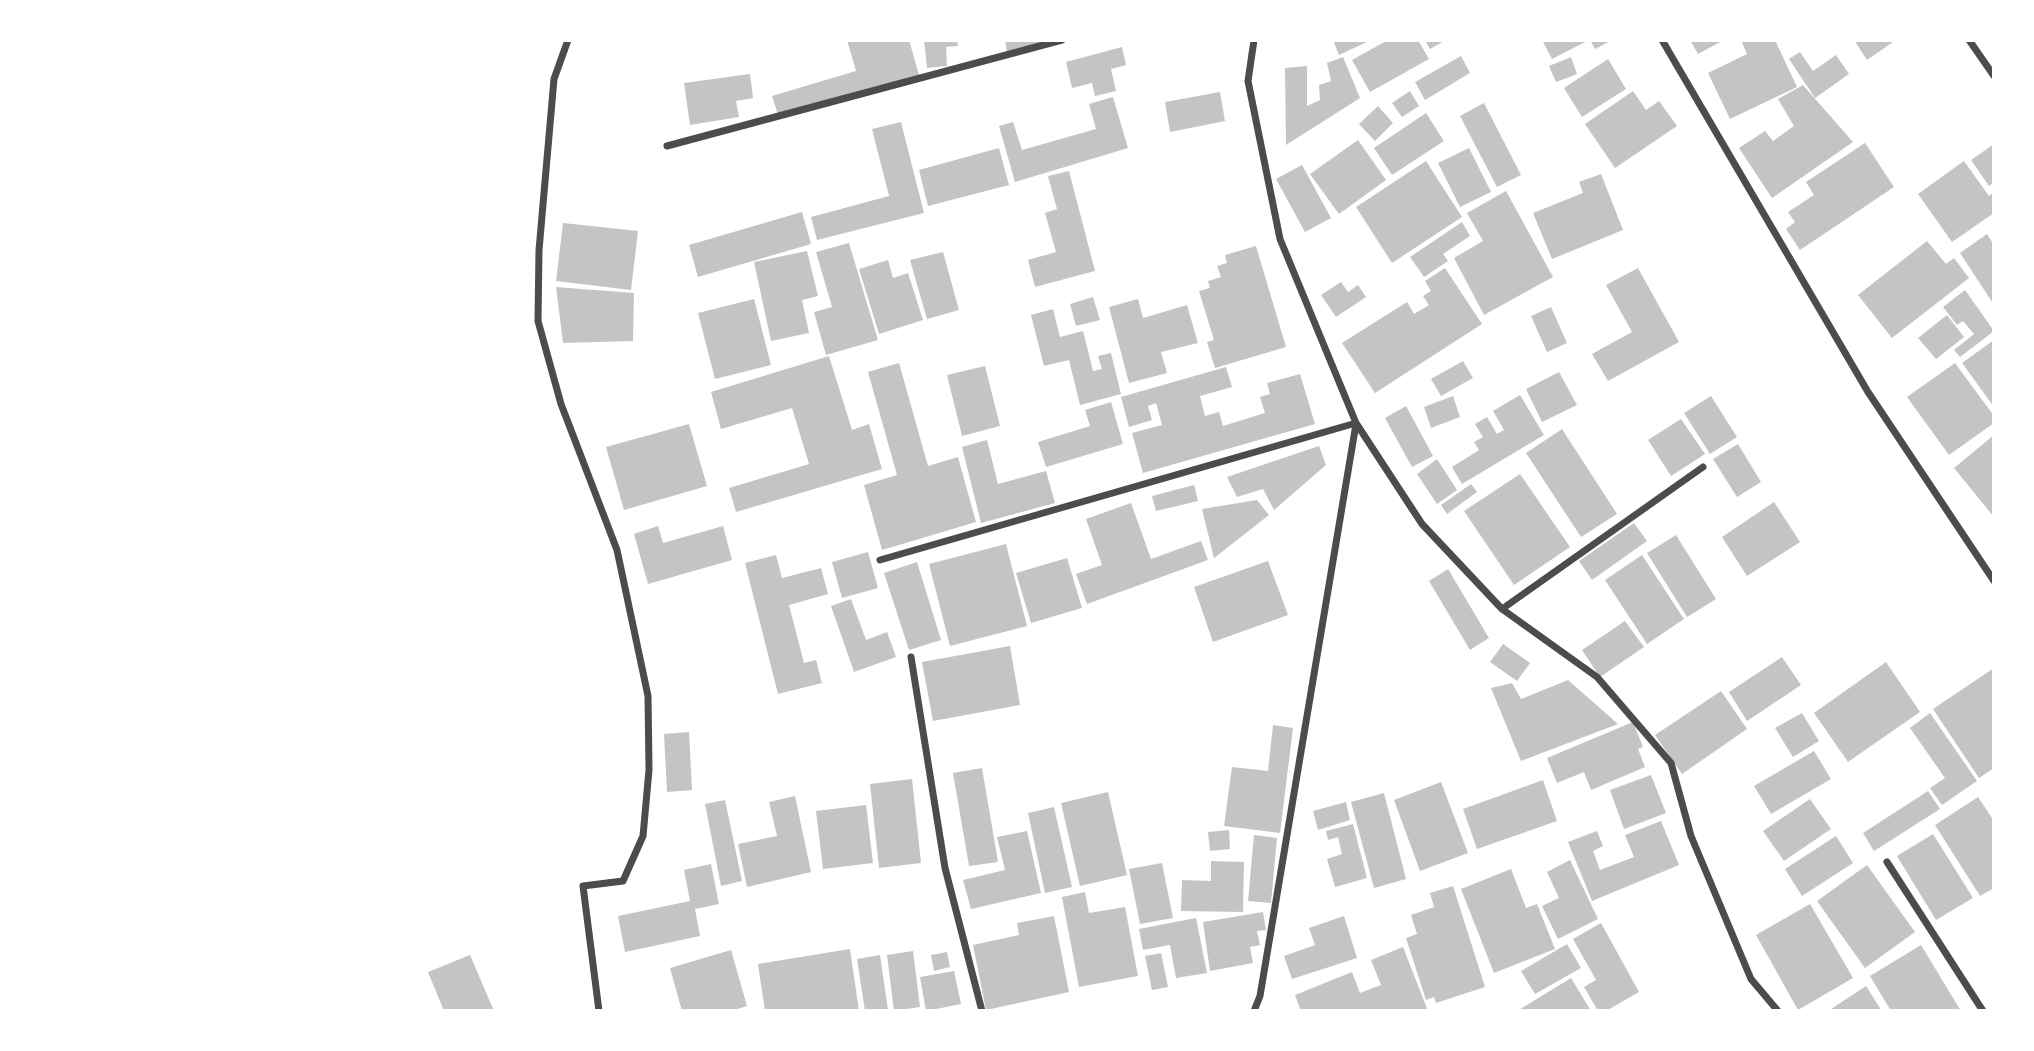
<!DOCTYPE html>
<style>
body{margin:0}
#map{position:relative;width:2034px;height:1051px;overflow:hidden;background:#fff;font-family:Karla,sans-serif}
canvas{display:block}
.frame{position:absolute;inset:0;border:42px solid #fff;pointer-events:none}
</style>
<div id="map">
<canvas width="2034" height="1051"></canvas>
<div class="frame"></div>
</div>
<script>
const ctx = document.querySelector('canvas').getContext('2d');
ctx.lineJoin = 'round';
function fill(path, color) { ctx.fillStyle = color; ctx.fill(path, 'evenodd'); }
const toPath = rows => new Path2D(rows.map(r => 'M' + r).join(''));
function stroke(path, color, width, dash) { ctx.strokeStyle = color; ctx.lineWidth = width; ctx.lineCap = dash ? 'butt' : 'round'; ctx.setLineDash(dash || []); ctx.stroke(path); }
fill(toPath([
 [847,40,909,40,919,75,779,118,772,96,856,71],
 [924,40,957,40,958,46,946,47,947,66,927,68],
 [1005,40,1050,40,1007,52],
 [1333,40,1371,40,1339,55],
 [1388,40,1418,40,1429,59,1370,92,1352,60],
 [1425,40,1446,40,1430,49],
 [1542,40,1589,40,1552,59],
 [1590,40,1612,40,1595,49],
 [1690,40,1724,40,1698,54],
 [1741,40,1775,40,1797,87,1730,119,1708,73,1747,54],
 [1854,40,1896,40,1867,60],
 [1122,47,1126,65,1111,69,1116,91,1095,96,1092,83,1072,88,1066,62],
 [1800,52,1813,71,1836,55,1849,74,1815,98,1789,59],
 [1461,56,1470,73,1425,100,1415,82],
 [1343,57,1360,98,1286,145,1285,68,1307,66,1307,106,1320,100,1319,85,1331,81,1327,63],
 [1571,57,1577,74,1556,82,1549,66],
 [1608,59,1626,89,1582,117,1564,88],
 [750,74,753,98,736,101,739,117,690,125,684,83],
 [1803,85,1853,142,1772,198,1739,148,1765,131,1773,141,1794,126,1778,99],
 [1410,91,1419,106,1402,117,1392,103],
 [1633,91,1646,110,1659,101,1677,126,1615,168,1585,124],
 [1220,92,1225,121,1170,132,1165,102],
 [1113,97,1128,148,1015,182,999,126,1013,122,1022,150,1096,129,1089,104],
 [1484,103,1521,175,1497,187,1460,116],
 [1378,106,1393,123,1375,141,1359,124],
 [1426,113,1444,141,1392,175,1374,148],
 [901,122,924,213,817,240,811,217,889,196,872,129],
 [1358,140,1386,180,1339,214,1310,174],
 [1865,143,1894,187,1800,250,1786,229,1795,222,1788,212,1814,195,1806,182],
 [1994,144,1994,182,1989,186,1971,160],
 [999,148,1009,185,928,206,919,170],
 [1469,148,1491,192,1460,207,1438,163],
 [1426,161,1462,217,1392,263,1356,207],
 [1964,161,1989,196,1994,192,1994,213,1952,242,1918,194],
 [1302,165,1331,218,1305,232,1276,179],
 [1069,171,1095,271,1035,287,1028,260,1056,252,1045,213,1057,209,1048,176],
 [1601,174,1623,230,1552,259,1533,213,1583,193,1579,182],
 [1506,191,1553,277,1484,315,1454,258,1483,241,1467,213],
 [802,212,811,244,698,277,689,245],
 [1462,222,1470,236,1443,254,1448,261,1424,277,1410,257],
 [563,223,638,231,631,290,556,281],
 [1987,234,1994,245,1994,305,1960,253],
 [1927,241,1946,264,1954,258,1969,278,1892,338,1858,295],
 [849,243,878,340,826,355,814,312,832,307,816,252],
 [1256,246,1286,347,1215,368,1207,342,1214,340,1199,291,1210,288,1208,281,1221,277,1217,266,1227,263,1225,255],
 [807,251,818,296,802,300,809,333,771,341,754,262],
 [943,252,959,310,927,319,910,260],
 [888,260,893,278,908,273,923,320,879,334,859,269],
 [1445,268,1482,324,1375,393,1342,343,1407,302,1414,314,1429,305,1423,296,1431,291,1425,281],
 [1638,268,1679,342,1608,381,1592,354,1632,332,1606,285],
 [1341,282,1348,292,1358,285,1366,297,1336,317,1321,295],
 [556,287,634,293,633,341,563,343],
 [1965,290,1994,331,1960,357,1954,350,1974,334,1963,321,1957,325,1943,307],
 [1093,297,1100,320,1076,326,1070,304],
 [754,299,771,365,715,379,698,313],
 [1138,299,1143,318,1187,305,1198,343,1161,352,1167,373,1129,383,1109,307],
 [1551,307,1567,343,1547,352,1531,316],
 [1053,309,1060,337,1083,331,1093,371,1102,369,1098,356,1111,353,1121,394,1080,405,1069,360,1044,366,1031,315],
 [1947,315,1964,337,1936,359,1918,338],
 [1994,340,1994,407,1962,363],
 [829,356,852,430,869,424,882,469,736,512,729,488,809,464,792,408,721,429,711,392],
 [1463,361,1473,378,1441,396,1431,379],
 [899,363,928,466,958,457,976,522,882,550,864,485,897,475,868,372],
 [1955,363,1994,416,1994,423,1949,455,1907,397],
 [985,366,1000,426,962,436,947,375],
 [1226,367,1232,387,1200,396,1205,416,1219,412,1223,426,1265,413,1260,397,1270,394,1267,383,1300,374,1315,424,1143,473,1132,433,1162,425,1156,403,1148,406,1152,420,1129,427,1121,397],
 [1559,372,1577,405,1542,422,1526,389],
 [1520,395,1544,435,1462,484,1452,467,1479,450,1474,442,1483,437,1475,424,1487,417,1497,434,1504,430,1493,411],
 [1453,396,1460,417,1431,428,1424,407],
 [1711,396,1737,437,1710,454,1684,413],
 [1111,402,1123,444,1046,467,1038,442,1090,426,1085,410],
 [1406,406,1433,456,1412,467,1385,418],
 [1681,419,1705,454,1671,476,1648,440],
 [689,424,707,486,624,510,606,447],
 [1562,429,1617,514,1581,537,1526,453],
 [1994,435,1994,517,1954,468],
 [987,440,998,484,1046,471,1055,503,981,523,962,447],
 [1738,444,1761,482,1737,497,1713,459],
 [1319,446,1326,465,1274,510,1263,489,1237,497,1227,477],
 [1437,459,1457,490,1437,504,1417,474],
 [1520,474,1570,547,1514,585,1464,511],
 [1471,484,1477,492,1447,514,1441,505],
 [1194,485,1198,501,1156,511,1152,496],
 [1257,500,1269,515,1214,558,1202,509],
 [1774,502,1800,542,1747,576,1722,537],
 [1131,503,1151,559,1201,541,1208,560,1087,604,1076,574,1102,565,1086,519],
 [1634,523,1647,541,1592,580,1579,561],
 [658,526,663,543,723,526,732,560,648,584,634,534],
 [1676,535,1716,599,1687,617,1647,553],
 [1006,544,1027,626,950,646,929,564],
 [868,552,878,588,842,598,832,562],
 [776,555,782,578,821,568,828,594,789,605,804,663,816,660,822,683,778,694,745,563],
 [1642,555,1684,619,1647,644,1605,580],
 [1067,558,1082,608,1031,623,1016,573],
 [1268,561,1288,615,1213,642,1194,587],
 [917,562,941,640,909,650,884,573],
 [1448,569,1489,638,1470,650,1429,581],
 [851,599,866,640,887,632,896,657,854,672,831,606],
 [1625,621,1644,647,1600,677,1582,650],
 [1503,644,1530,663,1517,681,1490,662],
 [1010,646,1020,705,933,721,922,662],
 [1782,657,1801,685,1747,721,1729,692],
 [1886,662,1920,712,1848,762,1814,713],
 [1994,668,1994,768,1979,778,1933,709],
 [1568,680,1618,724,1521,761,1491,688,1512,683,1521,699],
 [1721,691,1747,729,1682,774,1655,735],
 [1802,713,1819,741,1793,757,1775,728],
 [1930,713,1977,781,1942,805,1930,788,1945,778,1910,728],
 [1633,722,1643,747,1638,749,1645,767,1591,790,1584,772,1557,783,1547,758],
 [1273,725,1293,728,1280,833,1224,826,1232,767,1268,771],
 [689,732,692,790,667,792,664,734],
 [1814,751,1831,779,1771,814,1754,786],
 [982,768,998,862,969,866,953,773],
 [1651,775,1666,813,1624,829,1610,790],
 [912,779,921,863,879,868,870,784],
 [1543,780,1557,821,1477,849,1463,809],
 [1441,782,1468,853,1420,871,1394,800],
 [1928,791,1940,809,1874,851,1863,833],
 [1108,792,1127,875,1080,886,1061,803],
 [1384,793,1406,879,1374,888,1351,802],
 [795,796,811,872,747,887,738,844,777,836,769,802],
 [1978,797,1994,821,1994,888,1980,896,1935,825],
 [1810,799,1831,829,1784,861,1763,831],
 [725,800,742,881,721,886,705,804],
 [1346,802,1350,820,1318,830,1313,811],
 [866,805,873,863,823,869,816,811],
 [1054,807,1072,887,1045,893,1028,813],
 [1661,821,1679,865,1592,901,1568,842,1597,831,1603,846,1593,851,1600,870,1634,857,1625,835],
 [1353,824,1367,878,1335,887,1327,859,1342,854,1338,837,1328,840,1326,831],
 [1229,830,1230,849,1210,851,1208,832],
 [1027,831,1041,893,971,909,963,880,1005,870,997,837],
 [1933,834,1973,898,1936,920,1897,856],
 [1254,835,1277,838,1271,903,1248,901],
 [1836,836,1853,863,1802,896,1785,869],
 [1570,860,1598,919,1558,939,1542,906,1559,898,1547,872],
 [1211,861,1244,862,1243,912,1181,911,1182,880,1211,881],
 [1162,863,1173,918,1140,924,1129,869],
 [711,864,719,904,695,909,700,936,625,952,618,916,690,901,684,870],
 [1867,865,1915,932,1865,968,1817,901],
 [1511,869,1526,908,1537,904,1555,949,1494,973,1461,889],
 [1453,886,1485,987,1436,1003,1434,997,1426,1000,1406,938,1417,934,1411,915,1434,907,1430,893],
 [1085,892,1089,913,1125,907,1138,976,1079,987,1062,897],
 [1810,904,1853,978,1798,1010,1756,935],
 [1263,912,1266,930,1257,931,1260,945,1250,947,1253,963,1210,971,1203,922],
 [1054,916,1069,992,986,1010,973,945,1019,935,1017,923],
 [1344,916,1357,958,1292,979,1284,956,1315,945,1309,928],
 [1196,918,1207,973,1176,978,1170,945,1143,950,1139,929],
 [1601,923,1639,992,1606,1011,1598,1011,1584,987,1596,980,1573,939],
 [1567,944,1581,968,1535,994,1521,971],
 [1921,945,1961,1011,1891,1011,1870,976],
 [1403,947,1428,1011,1301,1011,1295,995,1352,972,1360,993,1381,985,1371,960],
 [850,949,859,1011,765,1011,758,964],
 [731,950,747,1006,731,1011,682,1011,670,968],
 [913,951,920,1007,894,1011,887,955],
 [947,952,950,967,934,971,931,955],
 [1161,953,1168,987,1152,990,1145,956],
 [470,955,494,1011,444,1011,428,972],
 [880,955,888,1010,865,1011,857,959],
 [954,971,961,1004,926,1011,920,977],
 [1571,978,1591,1011,1517,1011],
 [1866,986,1882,1011,1828,1011]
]), '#c4c4c4');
stroke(toPath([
 [568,40,554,79,539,250,538,321,561,404,617,550,648,696,649,770,643,836,623,881,583,886,599,1011],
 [1254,40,1248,81,1280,239,1356,423,1422,524,1502,609,1597,677,1671,763,1691,836,1751,979,1778,1011],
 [1662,40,1868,392,1994,581],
 [1969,40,1994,76],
 [667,146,1062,40],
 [880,560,1356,423],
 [1502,609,1703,467],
 [911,657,945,868,982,1011],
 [1887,862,1983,1011],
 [1254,1011,1260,996,1356,424]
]), '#4c4c4c', 7);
</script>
